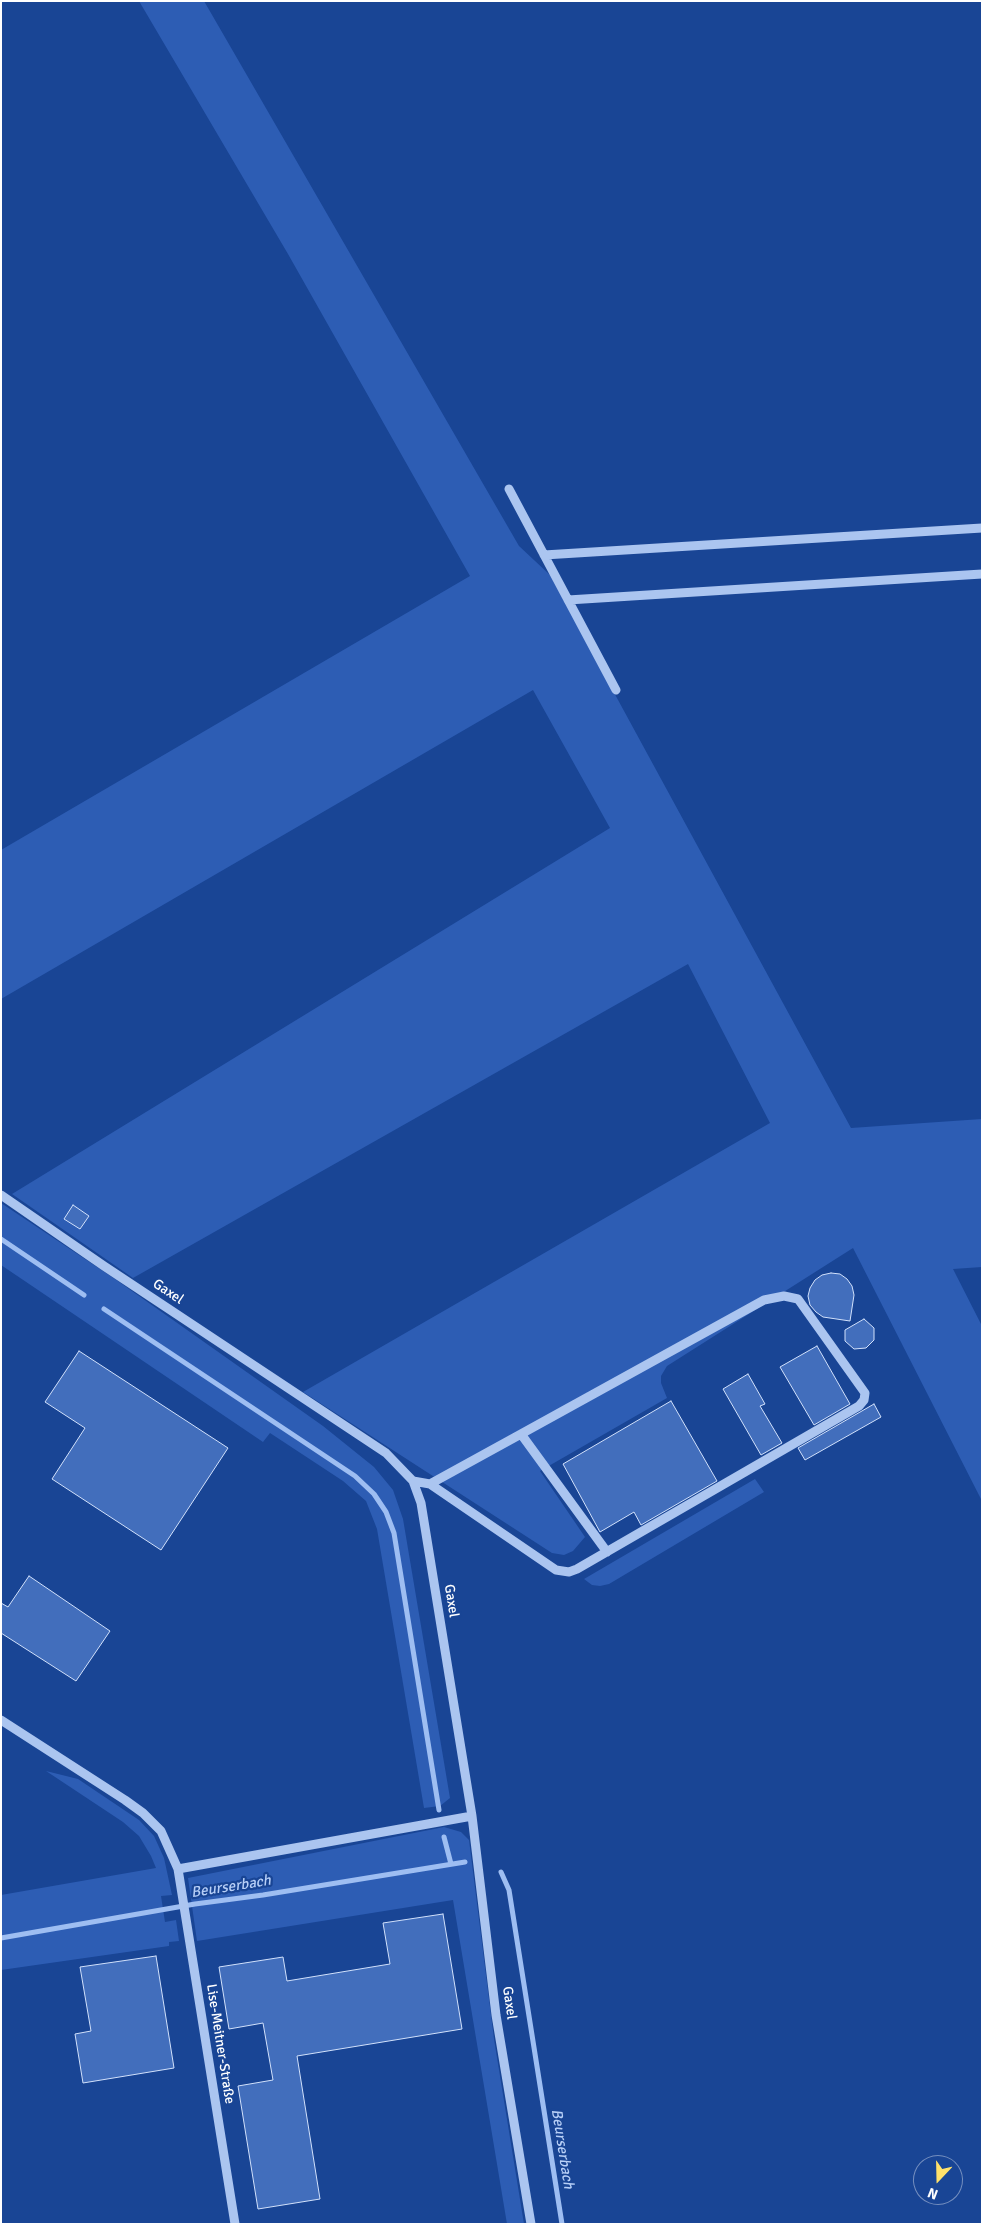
<!DOCTYPE html>
<meta charset="utf-8">
<style>
body{margin:0}
#map{position:relative;width:983px;height:2225px;overflow:hidden;background:#194595;font-family:Signika,sans-serif}
canvas{display:block}
.frame{position:absolute;inset:0;border:2px solid #fff;pointer-events:none}
.north{position:absolute;left:913px;top:2155px;width:50px;height:50px;box-sizing:border-box;background:#194595;border:1px solid #758fbf;border-radius:50%;rotate:201deg;font-size:14px;font-weight:700;line-height:20px;text-align:center;color:#fff}
.north::after{content:'';display:block;margin:auto;width:18px;height:22px;background:#ffe16a;clip-path:polygon(50% 0,100% 100%,50% 72%,0 100%)}
</style>
<div id="map">
<canvas width="983" height="2225"></canvas>
<div class="frame"></div>
<div class="north">N</div>
</div>
<script>
const ctx = document.querySelector('canvas').getContext('2d');
ctx.lineJoin = 'round';
function fill(path, color) { ctx.fillStyle = color; ctx.fill(path, 'evenodd'); }
const toPath = rows => new Path2D(rows.map(r => 'M' + r).join(''));
function stroke(path, color, width, dash) { ctx.strokeStyle = color; ctx.lineWidth = width; ctx.lineCap = dash ? 'butt' : 'round'; ctx.setLineDash(dash || []); ctx.stroke(path); }
function label(font, color, halo, rows, align = 'center') {
  ctx.font = font + ' Signika,sans-serif'; ctx.lineWidth = 4.5; ctx.setLineDash([]); ctx.textBaseline = 'middle'; ctx.strokeStyle = halo; ctx.fillStyle = color; for (const [text, x, y, turn = 0] of rows) {
    ctx.save(); ctx.translate(x, y); ctx.rotate((+turn || 0) * Math.PI / 180); ctx.textAlign = isNaN(turn) ? turn : align; if (halo) ctx.strokeText(text, 0, 0); ctx.fillText(text, 0, 0); ctx.restore();
  }
}
fill(toPath([
 [139,1,204,1,519,546,550,575,851,1128,982,1119,982,1267,953,1269,982,1326,982,1501,853,1248,667,1366,661,1376,661,1383,667,1398,540,1471,585,1537,573,1551,564,1555,552,1553,303,1392,770,1123,688,964,133,1278,12,1194,610,828,533,690,1,999,1,850,470,576,288,254],
 [1,1203,115,1279,323,1426,374,1467,393,1490,403,1519,450,1798,440,1806,424,1808,377,1529,366,1501,343,1481,270,1433,263,1442,1,1265],
 [755,1479,764,1492,609,1584,600,1586,592,1585,584,1579],
 [46,1771,78,1779,139,1820,154,1836,164,1858,172,1895,161,1896,165,1922,176,1920,179,1941,169,1942,169,1946,1,1970,1,1895,156,1868,151,1856,139,1836,123,1822],
 [444,1827,461,1832,469,1840,494,2039,524,2224,507,2224,453,1900,197,1941,188,1878]
]), '#2d5db4');
stroke(toPath([
 [1,1239,84,1295],
 [104,1309,355,1476,374,1494,386,1512,394,1533,439,1810],
 [444,1837,451,1864],
 [501,1872,509,1890,562,2224],
 [1,1938,195,1904,263,1895,465,1862]
]), '#9ebef2', 5);
const building = toPath([
 [73,1205,89,1216,80,1229,64,1219,73,1205],
 [831,1273,840,1274,847,1279,852,1286,854,1295,850,1321,823,1317,816,1312,810,1305,808,1296,810,1288,815,1280,822,1275,831,1273],
 [864,1319,874,1328,874,1340,866,1348,854,1349,845,1341,845,1330,864,1319],
 [817,1346,850,1404,814,1425,780,1367,817,1346],
 [79,1351,228,1448,161,1550,52,1479,85,1428,45,1402,79,1351],
 [748,1374,765,1404,760,1406,782,1443,761,1455,723,1389,748,1374],
 [671,1401,717,1481,641,1525,634,1512,600,1532,563,1464,671,1401],
 [874,1404,881,1417,805,1460,798,1448,874,1404],
 [29,1576,110,1631,76,1681,1,1633,1,1603,8,1607,29,1576],
 [443,1914,462,2029,297,2056,320,2199,258,2209,238,2086,273,2080,263,2023,229,2029,219,1967,283,1957,287,1981,390,1964,383,1923,443,1914],
 [156,1956,174,2068,83,2083,75,2034,91,2031,80,1967,156,1956]
]);
fill(building, '#426ebc');
stroke(building, '#d2e1fb', 1);
stroke(toPath([
 [509,489,616,690],
 [544,555,982,528],
 [568,600,982,574],
 [1,1195,104,1266,386,1453,413,1481,421,1503,472,1816,496,2015,531,2224],
 [413,1481,430,1484,556,1570,569,1572,577,1569,859,1406,864,1400,865,1393,798,1299,784,1296,764,1300,521,1434],
 [430,1484,521,1434,607,1552],
 [1,1720,125,1800,143,1813,161,1831,178,1869,235,2224],
 [178,1869,472,1816]
]), '#abc5f0', 9);
label('14px', '#fff', '#194595', [
 ["Gaxel",168,1292,34],
 ["Gaxel",451,1601,81],
 ["Gaxel",509,2003,82],
 ["Lise-Meitner-Straße",220,2044,81]
]);
label('italic 15px', '#b7cff7', '#194595', [
 ["Beurserbach",231,1887,-9],
 ["Beurserbach",562,2149,81]
]);
</script>
